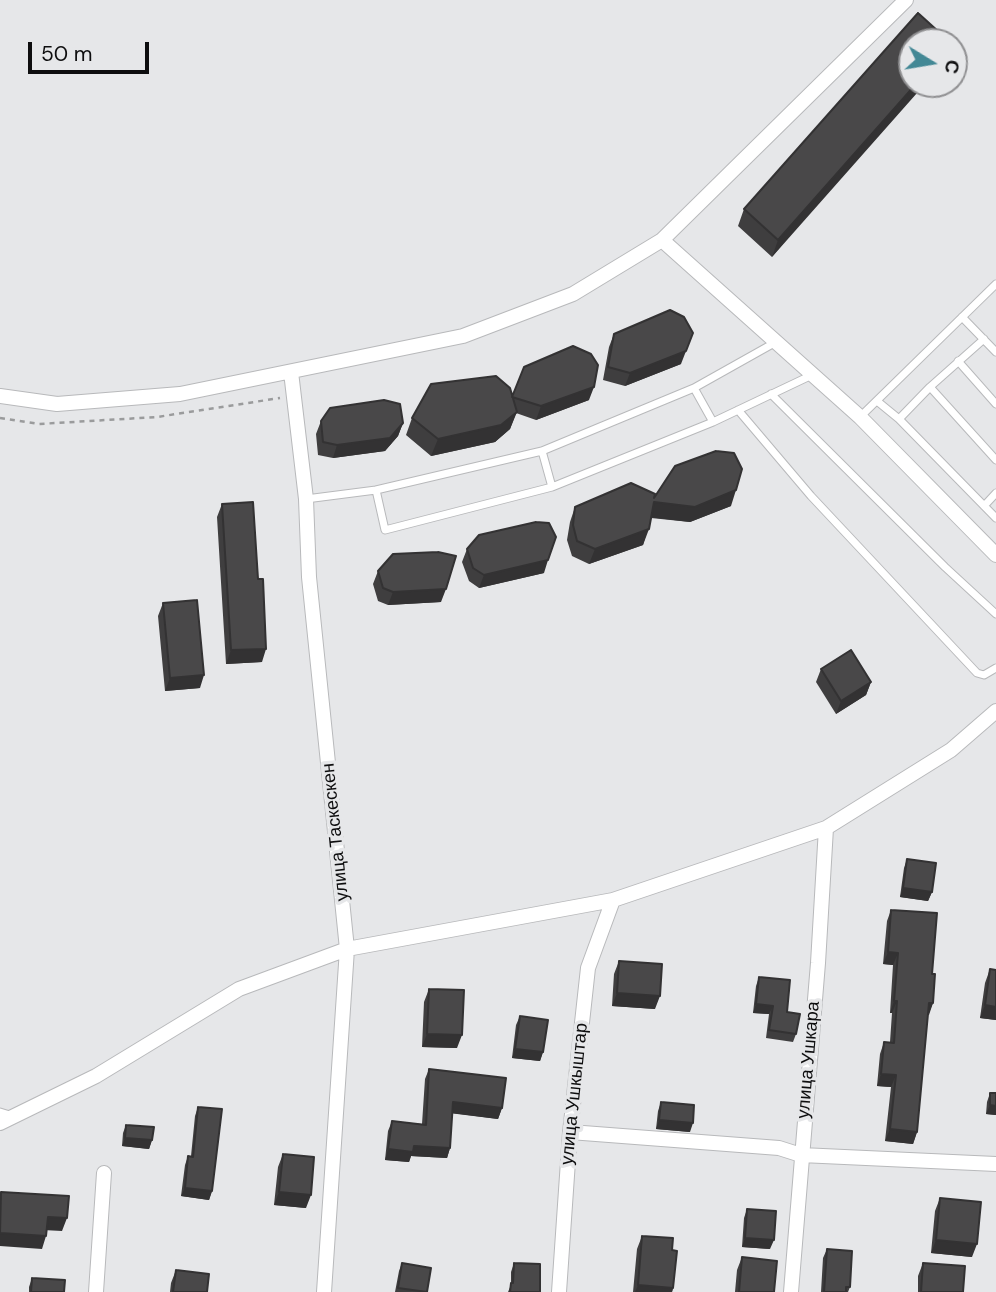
<!DOCTYPE html>
<meta charset="utf-8">
<style>
body{margin:0}
#map{position:relative;width:996px;height:1292px;overflow:hidden;background:#e6e7e9;font-family:"DM Sans",sans-serif}
canvas{display:block}
.north{position:absolute;left:898px;top:28px;width:70px;height:70px;box-sizing:border-box;background:#e6e7e9;border:2px solid #909092;border-radius:50%;rotate:101deg;font-size:19px;font-weight:700;line-height:28px;text-align:center;color:#0e0e0f}
.north::after{content:'';display:block;margin:auto;width:24px;height:32px;background:#438895;clip-path:polygon(50% 0,100% 100%,50% 72%,0 100%)}
.scale{position:absolute;left:28px;top:42px;width:121px;height:32px;box-sizing:border-box;border:4px solid #0e0e0f;border-top:0;padding-left:9px;font-size:21px;line-height:24px;white-space:nowrap;color:#0e0e0f;-webkit-text-stroke:5px #e6e7e9;paint-order:stroke}
</style>
<div id="map">
<canvas width="996" height="1292"></canvas>
<div class="north">С</div>
<div class="scale">50 m</div>
</div>
<script>
const ctx = document.querySelector('canvas').getContext('2d');
ctx.lineJoin = 'round';
const toPath = rows => new Path2D(rows.map(r => 'M' + r).join(''));
function stroke(path, color, width, dash) { ctx.strokeStyle = color; ctx.lineWidth = width; ctx.lineCap = dash ? 'butt' : 'round'; ctx.setLineDash(dash || []); ctx.stroke(path); }
function fill(path, color) { ctx.fillStyle = color; ctx.fill(path, 'evenodd'); }
function label(font, color, halo, rows, align = 'center') {
  ctx.font = font + ' "DM Sans",sans-serif'; ctx.lineWidth = 7; ctx.setLineDash([]); ctx.textBaseline = 'middle'; ctx.strokeStyle = halo; ctx.fillStyle = color; for (const [text, x, y, turn = 0] of rows) {
    ctx.save(); ctx.translate(x, y); ctx.rotate((+turn || 0) * Math.PI / 180); ctx.textAlign = isNaN(turn) ? turn : align; if (halo) ctx.strokeText(text, 0, 0); ctx.fillText(text, 0, 0); ctx.restore();
  }
}
const lane = toPath([
 [962,317,996,352],
 [958,361,996,404],
 [930,387,996,460],
 [694,388,776,342],
 [771,394,945,567,996,614],
 [877,401,899,419,996,518],
 [738,410,811,496,977,673,984,675,996,668],
 [860,417,996,284],
 [899,419,930,387,984,339],
 [713,422,552,487,385,530,376,490,542,451,694,388,713,422,812,375],
 [542,451,552,487],
 [306,499,376,490],
 [984,506,996,493],
 [0,1112,13,1116]
]);
const street = toPath([
 [662,240,906,0],
 [291,372,306,499,309,577,347,949,324,1292],
 [0,396,57,404,180,394,463,336,573,294,662,240,860,417,996,555],
 [0,1123,96,1076,239,989,347,949,613,900,826,828,951,750,996,711],
 [570,1132,779,1148,801,1155,996,1164],
 [96,1292,104,1173],
 [559,1292,570,1132,588,968,613,900],
 [791,1292,818,963,826,828]
]);
stroke(lane, '#b8b9bb', 9);
stroke(street, '#b8b9bb', 16);
stroke(toPath([
 [0,418,39,424,157,417,280,398]
]), '#9a9b9c', 2.5, [5, 5]);
stroke(lane, '#fff', 7);
stroke(street, '#fff', 14);
fill(toPath([
 [950,42,772,257,738,226,744,209],
 [614,334,681,364,625,386,603,380,609,347],
 [512,396,589,400,536,420,516,413,510,429,495,442,431,456,406,435,412,418],
 [321,421,403,423,398,436,385,451,333,458,318,455,316,434],
 [654,498,731,506,690,522,651,518,643,545,589,564,572,556,567,540,570,522,575,507],
 [222,504,262,662,226,664,217,517],
 [467,549,544,573,479,588,469,581,462,562],
 [378,571,441,602,388,605,378,601,373,584],
 [163,603,200,688,165,691,158,616],
 [821,669,871,682,866,695,836,714,816,682],
 [907,859,932,892,928,901,900,897,904,868],
 [891,910,932,974,933,1003,928,1015,917,1132,913,1144,885,1141,891,1087,877,1086,880,1054,884,1042,890,1042,892,1013,890,1013,893,965,883,964,887,921],
 [619,961,655,1009,612,1006,614,974],
 [990,969,996,970,996,1020,980,1018,985,983],
 [759,977,787,1012,796,1034,793,1042,766,1038,769,1014,753,1013,756,986],
 [429,989,457,1048,422,1047,424,1002],
 [520,1016,543,1052,540,1061,512,1058,516,1025],
 [429,1069,502,1108,498,1119,452,1113,450,1148,447,1158,411,1156,409,1162,385,1160,388,1131,392,1121,422,1124,425,1079],
 [990,1093,996,1093,996,1115,986,1114,987,1102],
 [661,1102,690,1132,656,1129,658,1111],
 [198,1107,212,1191,209,1200,181,1196,185,1165,188,1156,191,1156,195,1116],
 [126,1125,152,1140,149,1149,122,1146,123,1133],
 [283,1154,306,1208,274,1205,278,1167],
 [940,1198,972,1257,931,1253,935,1211],
 [747,1209,770,1249,742,1247,744,1218],
 [642,1236,672,1250,673,1288,672,1292,633,1292,637,1249],
 [827,1249,850,1287,848,1292,821,1292,823,1258],
 [742,1257,774,1292,735,1292,737,1270],
 [402,1263,427,1292,395,1292,399,1271],
 [514,1263,540,1292,508,1292,511,1285,511,1272],
 [923,1263,963,1292,918,1292,918,1276],
 [176,1270,207,1292,170,1292,171,1283],
 [32,1278,64,1292,29,1292,29,1287]
]), '#3f3e3f');
fill(toPath([
 [916,84,925,84,772,257,778,240],
 [693,333,681,364,625,386,630,373],
 [594,387,589,400,536,420,541,406],
 [517,412,510,429,495,442,431,456,438,439],
 [403,423,398,436,385,451,333,458,337,445],
 [736,490,731,506,690,522,648,517,654,502],
 [649,529,643,545,589,564,595,549],
 [548,560,544,573,479,588,484,575],
 [446,589,441,602,388,605,393,592],
 [266,649,262,662,226,664,231,650],
 [204,675,200,688,165,691,170,678],
 [871,682,866,695,836,714,841,701],
 [903,888,932,892,928,901,900,897],
 [888,952,898,953,893,965,883,964],
 [617,993,660,996,655,1009,612,1006],
 [894,1001,897,1001,892,1013,890,1013],
 [929,1003,933,1003,929,1015,925,1015],
 [756,1004,773,1006,769,1014,753,1013],
 [985,1005,996,1007,996,1020,980,1018],
 [427,1034,462,1035,457,1048,422,1047],
 [515,1049,543,1052,540,1061,512,1058],
 [881,1074,896,1075,891,1087,877,1086],
 [453,1102,502,1108,498,1119,449,1113],
 [990,1105,996,1106,996,1115,986,1114],
 [659,1120,693,1123,690,1132,656,1129],
 [890,1129,917,1132,913,1144,885,1141],
 [125,1138,152,1140,149,1149,122,1146],
 [414,1146,450,1148,447,1158,411,1156,409,1162,385,1160,388,1149],
 [185,1188,212,1191,209,1200,181,1196],
 [279,1192,311,1195,306,1208,274,1205],
 [48,1217,67,1218,62,1231,43,1230],
 [0,1233,46,1236,42,1249,0,1246],
 [745,1238,774,1240,770,1249,742,1247],
 [936,1240,977,1244,972,1257,931,1253],
 [638,1285,673,1288,672,1292,635,1292]
]), '#333233');
const building = toPath([
 [918,13,950,42,912,42,912,84,916,84,778,240,744,209,918,13],
 [670,310,684,317,693,333,686,351,630,373,608,367,614,334,670,310],
 [573,346,591,354,598,365,594,387,541,406,512,397,524,367,573,346],
 [496,376,510,388,517,412,501,425,438,439,412,418,431,384,496,376],
 [384,400,400,404,403,423,390,438,337,445,323,442,321,421,330,408,384,400],
 [716,451,734,453,742,469,736,490,695,507,654,502,649,529,595,549,577,541,573,525,575,507,631,483,655,494,654,498,675,466,716,451],
 [253,502,258,579,263,579,266,649,231,650,222,504,253,502],
 [536,522,549,523,556,537,548,560,484,575,473,568,467,549,479,535,536,522],
 [438,552,456,556,446,589,393,592,383,588,378,571,393,554,438,552],
 [197,600,204,675,170,678,163,603,197,600],
 [851,650,871,682,841,701,821,669,851,650],
 [907,859,936,863,932,892,903,888,907,859],
 [891,910,937,913,932,974,935,974,933,1003,929,1003,917,1132,890,1129,896,1075,881,1074,884,1042,894,1043,897,1001,894,1001,898,953,888,952,891,910],
 [619,961,662,964,660,996,617,993,619,961],
 [990,969,996,970,996,1007,985,1005,990,969],
 [759,977,790,980,787,1012,800,1014,796,1034,769,1030,773,1006,756,1004,759,977],
 [429,989,464,990,462,1035,427,1034,429,989],
 [520,1016,548,1020,543,1052,515,1049,520,1016],
 [429,1069,506,1078,502,1108,453,1102,450,1148,414,1146,413,1152,388,1149,392,1121,426,1125,429,1069],
 [990,1093,996,1093,996,1106,990,1105,990,1093],
 [661,1102,694,1105,693,1123,659,1120,661,1102],
 [198,1107,222,1109,212,1191,185,1188,188,1156,193,1157,198,1107],
 [126,1125,154,1127,152,1140,125,1138,126,1125],
 [283,1154,314,1157,311,1195,279,1192,283,1154],
 [1,1192,69,1196,67,1218,48,1217,46,1236,0,1233,1,1192],
 [940,1198,981,1202,977,1244,936,1240,940,1198],
 [747,1209,776,1211,774,1240,745,1238,747,1209],
 [642,1236,673,1238,672,1250,677,1251,673,1288,638,1285,642,1236],
 [827,1249,852,1251,850,1287,846,1287,846,1292,824,1292,827,1249],
 [742,1257,777,1261,774,1292,739,1292,742,1257],
 [402,1263,431,1268,427,1292,398,1288,402,1263],
 [514,1263,540,1264,540,1292,510,1292,511,1283,513,1283,514,1263],
 [923,1263,965,1266,963,1292,921,1292,923,1263],
 [176,1270,209,1274,207,1292,173,1292,176,1270],
 [32,1278,65,1280,64,1292,31,1292,32,1278]
]);
fill(building, '#494849');
stroke(building, '#333233', 2);
label('18px', '#0e0e0f', '#e6e7e9', [
 ["улица Таскескен",336,832,-96],
 ["улица Ушкара",809,1060,-85],
 ["улица Ушкыштар",575,1094,-84]
]);
</script>
